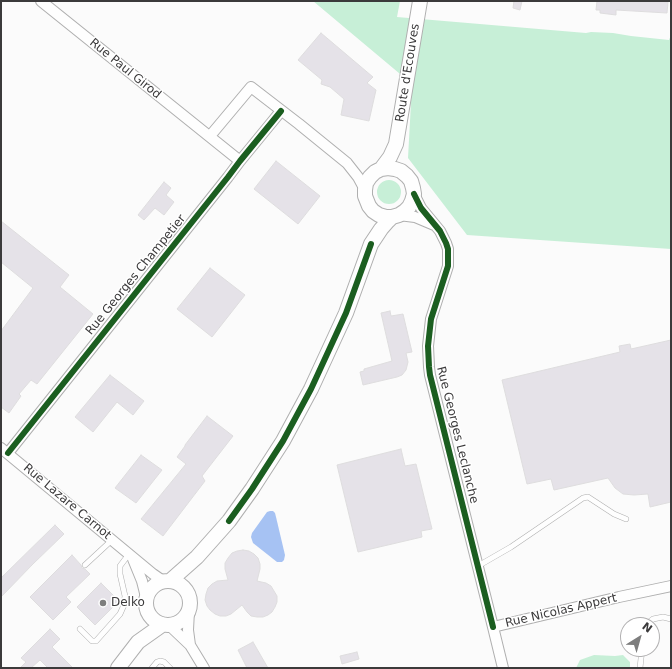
<!DOCTYPE html>
<style>
body{margin:0}
#map{position:relative;width:672px;height:669px;overflow:hidden;background:#fbfbfb;font-family:"DejaVu Sans",sans-serif}
canvas{display:block}
.frame{position:absolute;inset:0;border:2px solid #3b3a3b;pointer-events:none}
.north{position:absolute;left:620px;top:617px;width:40px;height:40px;box-sizing:border-box;background:#fff;border:1px solid #b1b0b1;border-radius:50%;rotate:37deg;font-size:11px;font-weight:700;line-height:16px;text-align:center;color:#3b3a3b}
.north::after{content:'';display:block;margin:auto;width:14px;height:18px;background:#7e7e7e;clip-path:polygon(50% 0,100% 100%,50% 72%,0 100%)}
</style>
<div id="map">
<canvas width="672" height="669"></canvas>
<div class="frame"></div>
<div class="north">N</div>
</div>
<script>
const ctx = document.querySelector('canvas').getContext('2d');
ctx.lineJoin = 'round';
function fill(path, color) { ctx.fillStyle = color; ctx.fill(path, 'evenodd'); }
const toPath = rows => new Path2D(rows.map(r => 'M' + r).join(''));
function stroke(path, color, width, dash) { ctx.strokeStyle = color; ctx.lineWidth = width; ctx.lineCap = dash ? 'butt' : 'round'; ctx.setLineDash(dash || []); ctx.stroke(path); }
function label(font, color, halo, rows, align = 'center') {
  ctx.font = font + ' "DejaVu Sans",sans-serif'; ctx.lineWidth = 3; ctx.setLineDash([]); ctx.textBaseline = 'middle'; ctx.strokeStyle = halo; ctx.fillStyle = color; for (const [text, x, y, turn = 0] of rows) {
    ctx.save(); ctx.translate(x, y); ctx.rotate((+turn || 0) * Math.PI / 180); ctx.textAlign = isNaN(turn) ? turn : align; if (halo) ctx.strokeText(text, 0, 0); ctx.fillText(text, 0, 0); ctx.restore();
  }
}
fill(toPath([
 [313,1,400,1,397,17,586,33,591,32,613,33,631,36,669,40,671,35,671,249,467,235,408,158,412,84],
 '377 192a12 12 0 1 1 24 0a12 12 0 1 1-24 0Z',
 [594,655,615,656,623,655,630,662,630,668,576,668,580,660]
]), '#c7efd7');
fill(toPath([
 [270,511,273,511,275,513,276,517,285,555,284,560,282,562,277,562,253,543,251,537,252,533,267,512]
]), '#a6c2f3');
const building = toPath([
 [514,1,522,1,520,10,513,8,514,1],
 [597,1,659,1,668,2,667,13,616,10,616,15,600,13,600,10,596,10,597,1],
 [321,33,373,77,367,83,376,90,369,121,341,115,344,99,330,87,321,84,322,80,298,60,321,33],
 [276,161,320,196,298,224,254,189,276,161],
 [164,182,171,188,166,195,174,202,164,215,155,208,144,220,138,215,164,182],
 [1,221,69,275,60,287,93,314,37,384,31,380,19,394,21,396,9,413,1,407,1,331,33,288,1,262,1,221],
 [210,268,245,295,212,337,177,309,210,268],
 [390,311,391,316,403,314,412,352,406,353,408,362,406,370,402,375,397,377,363,385,360,372,364,371,364,369,392,361,381,313,390,311],
 [671,340,671,502,650,507,648,494,634,495,623,494,615,488,608,478,554,490,551,479,527,484,502,380,620,352,619,346,630,344,631,349,671,340],
 [110,375,144,401,133,415,117,402,93,432,75,417,110,375],
 [207,416,233,436,202,476,205,481,163,536,141,519,186,464,177,457,185,446,185,445,207,416],
 [401,449,405,466,416,464,432,529,421,531,422,537,358,552,337,465,401,449],
 [141,455,162,470,136,503,115,488,141,455],
 [55,525,64,534,33,564,1,597,1,578,55,525],
 [243,550,249,551,254,554,258,558,260,564,260,569,257,581,266,583,271,586,277,596,277,602,275,607,272,612,268,615,263,617,257,617,251,616,247,612,242,605,231,614,226,616,220,616,215,614,210,610,207,606,205,600,206,594,208,588,212,584,217,581,228,580,225,569,225,563,228,558,232,553,237,551,243,550],
 [72,555,81,565,82,568,85,569,90,574,66,597,71,602,53,620,30,597,72,555],
 [101,583,119,601,95,625,77,607,101,583],
 [50,629,60,639,52,647,73,668,48,668,40,660,31,668,20,668,26,662,21,658,50,629],
 [253,642,268,668,247,668,238,650,253,642],
 [357,652,359,659,342,664,340,656,357,652]
]);
fill(building, '#e5e2e8');
stroke(building, '#deddde', 1);
const service = toPath([
 [85,565,112,540],
 [478,566,511,547,583,498,588,497,614,514,626,519],
 [647,625,648,623,653,619,663,617,671,619],
 [80,629,92,641,96,641,120,614,124,605,125,596,120,574,120,566,129,554],
 [152,668,157,662,160,661,164,662,170,668],
 [640,668,642,649]
]);
const minor = toPath([
 [41,1,240,161],
 [210,136,251,87,299,124,347,163,358,177,365,190],
 [414,194,421,208,440,231,446,243,448,249,448,266,431,319,428,346,429,367,430,375,493,627],
 [399,215,415,217,434,225],
 [1,448,153,574,163,581],
 [8,453,228,177,240,161,281,111],
 [133,559,142,581,146,597],
 [189,611,188,630,190,645],
 [170,626,190,645,204,668],
 [503,668,493,627,619,597,671,586]
]);
const secondary = toPath([
 [381,169,390,157,396,144,420,1],
 [171,580,197,557,229,521,252,489,283,441,311,389,346,313,371,244,381,229,388,221,392,217,399,215,405,211,409,207,412,201,414,194,413,188,411,181,407,176,401,171,395,169,388,168,381,169,375,172,370,177,366,183,365,190,365,196,369,206,373,211,379,215,386,217,392,217],
 '146 603a22 22 0 1 1 44 0a22 22 0 1 1-44 0Z',
 [118,668,138,642,162,625]
]);
stroke(service, '#afafaf', 6);
stroke(minor, '#afafaf', 12);
stroke(secondary, '#afafaf', 16);
stroke(service, '#fefefe', 5);
stroke(minor, '#fefefe', 10);
stroke(secondary, '#fefefe', 14);
stroke(toPath([
 [414,194,421,208,440,231,446,243,448,249,448,266,431,319,428,346,429,367,430,375,493,627],
 [8,453,228,177,240,161,281,111],
 [229,521,252,489,283,441,311,389,346,313,371,244]
]), '#1b5e20', 6);
for (const [x, y, r, color] of [
 [103,603,4,"#7e7e7e"]
]) { const dot = new Path2D(); dot.arc(x, y, r, 0, 2 * Math.PI); ctx.fillStyle = color; ctx.fill(dot); stroke(dot, '#fff', 1.5); }
label('12px', '#3b3a3b', '#fff', [
 ["Rue Paul Girod",125,69,39],
 ["Route d'Ecouves",408,73,-81],
 ["Rue Georges Champetier",136,275,-51],
 ["Rue Georges Leclanche",457,435,76],
 ["Rue Lazare Carnot",67,502,40],
 ["Rue Nicolas Appert",561,611,-13]
]);
label('12px', '#3b3a3b', '#fff', [
 ["Delko",111,603]
], 'left');
</script>
